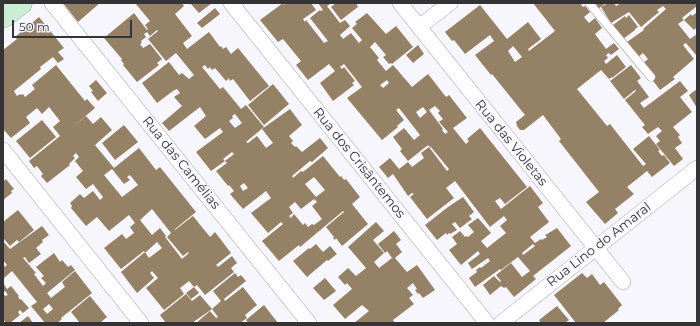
<!DOCTYPE html>
<meta charset="utf-8">
<style>
body{margin:0}
#map{position:relative;width:700px;height:326px;overflow:hidden;background:#f8f6fd;font-family:Montserrat,sans-serif}
canvas{display:block}
.frame{position:absolute;inset:0;border:4px solid #343336;pointer-events:none}
.scale{position:absolute;left:12px;top:20px;width:120px;height:18px;box-sizing:border-box;border:2px solid #343336;border-top:0;padding-left:5px;font-size:12px;line-height:14px;white-space:nowrap;color:#343336;-webkit-text-stroke:3px #f8f6fd;paint-order:stroke}
</style>
<div id="map">
<canvas width="700" height="326"></canvas>
<div class="frame"></div>
<div class="scale">50 m</div>
</div>
<script>
const ctx = document.querySelector('canvas').getContext('2d');
ctx.lineJoin = 'round';
function fill(path, color) { ctx.fillStyle = color; ctx.fill(path, 'evenodd'); }
const toPath = rows => new Path2D(rows.map(r => 'M' + r).join(''));
function stroke(path, color, width, dash) { ctx.strokeStyle = color; ctx.lineWidth = width; ctx.lineCap = dash ? 'butt' : 'round'; ctx.setLineDash(dash || []); ctx.stroke(path); }
function label(font, color, halo, rows, align = 'center') {
  ctx.font = font + ' Montserrat,sans-serif'; ctx.lineWidth = 3; ctx.setLineDash([]); ctx.textBaseline = 'middle'; ctx.strokeStyle = halo; ctx.fillStyle = color; for (const [text, x, y, turn = 0] of rows) {
    ctx.save(); ctx.translate(x, y); ctx.rotate((+turn || 0) * Math.PI / 180); ctx.textAlign = isNaN(turn) ? turn : align; if (halo) ctx.strokeText(text, 0, 0); ctx.fillText(text, 0, 0); ctx.restore();
  }
}
fill(toPath([
 [63,3,100,3,78,22],
 [135,3,182,3,184,6,175,14,192,36,183,43,187,49,209,32,220,47,221,46,223,49,226,47,231,54,238,48,269,86,250,101,233,79,230,81,229,78,226,81,215,68,212,70,210,67,208,69,205,65,202,67,220,89,223,87,241,109,246,105,264,127,246,142,248,143,257,136,266,148,273,143,262,129,290,109,302,125,289,136,293,141,291,143,295,147,296,146,302,152,320,138,328,148,312,162,310,161,292,176,293,178,301,171,303,172,323,156,340,177,341,176,344,180,346,179,360,197,352,204,368,224,342,246,336,238,335,240,333,238,334,237,326,227,344,212,343,211,300,247,299,245,279,261,262,241,283,224,281,222,268,233,251,213,271,198,266,191,243,209,230,194,234,191,229,185,228,186,216,171,227,163,225,161,234,154,232,152,223,159,225,161,211,171,196,152,223,132,220,128,205,139,194,126,206,116,200,107,169,131,162,123,182,106,174,97,180,93,177,89,173,91,157,103,142,83,169,62,179,75,182,73,189,79,194,75,176,53,166,61,148,39,158,31,157,30,150,36,147,32,144,34,146,37,141,41,142,43,140,44,143,48,150,44,162,59,157,63,159,65,137,82,123,65,124,64,121,60,122,59,104,38,134,13,147,30,148,29,145,25,150,21],
 [235,114,242,123,235,128,229,121,233,118,232,116],
 [314,177,325,190,316,197,305,184],
 [244,183,248,188,243,191,240,186],
 [314,199,317,202,312,206,322,219,314,225,312,224,308,227,305,223,303,225,294,214,291,218,289,216,293,213,289,207,295,202,301,209],
 [190,3,212,3,199,13],
 [283,3,284,5,286,3,311,3,316,10,303,19,305,22,306,20,324,43,328,41,310,18,320,10,321,11,323,10,318,3,332,3,327,6,340,23,345,20,350,26,340,35,343,39,351,33,359,43,362,40,352,28,357,24,355,22,367,13,386,34,396,26,413,47,392,64,391,63,389,64,383,57,386,55,375,42,370,47,379,58,377,60,386,71,393,65,412,87,428,74,446,97,449,95,467,118,453,128,466,144,469,141,467,139,480,128,527,187,505,204,500,198,495,201,501,209,530,186,543,203,538,207,549,222,530,237,535,243,541,239,542,240,547,237,545,235,547,234,557,228,571,246,533,276,536,279,514,297,506,287,504,288,501,286,490,295,483,285,494,276,500,282,501,281,496,275,511,263,522,277,530,271,518,257,501,270,500,269,475,287,469,278,477,272,476,270,480,267,481,268,490,261,488,258,472,269,468,263,480,254,478,251,461,265,449,250,457,244,452,237,460,231,465,237,467,236,468,237,474,232,468,225,478,218,491,233,481,241,487,248,506,233,500,226,507,220,504,216,490,227,455,181,446,188,454,198,427,219,410,197,414,194,412,193,408,196,393,174,388,178,379,167,390,158,399,169,408,162,412,167,424,158,421,153,429,147,447,171,449,169,430,146,429,147,428,145,408,161,400,151,402,149,393,137,404,128,414,140,420,135,399,108,396,110,404,120,397,126,398,127,382,140,347,98,362,87,344,64,340,67,342,69,344,67,355,81,352,83,354,85,333,101,320,83,335,71,329,64,308,80,296,65,301,61,283,39,278,42,260,20],
 [387,80,389,83,383,88,380,85],
 [435,106,440,111,438,113,443,119,439,122,448,132,445,134,442,130,443,129,429,110],
 [423,107,427,112,420,118,416,112],
 [533,244,535,246,523,255,522,253],
 [336,3,356,3,358,7,341,20,331,7],
 [533,3,580,3,583,7,585,6,590,12,584,17,589,23,595,18,602,28,595,34,606,49,614,43,619,49,611,55,609,53,606,55,608,58,604,61,606,64,617,55,626,67,612,78,612,77,609,79,601,70,577,89,607,126,610,124,643,166,646,164,633,149,649,136,660,150,658,151,662,156,664,155,670,163,652,177,647,171,627,187,634,194,615,209,618,213,605,224,586,202,599,192,559,141,561,139,543,115,524,130,520,130,517,126,516,122,525,115,492,74,491,75,475,55,494,41,490,35,465,54,454,40,452,41,445,32,480,5,507,39,528,22,541,39,528,49,529,51,555,31],
 [513,46,522,57,515,62,508,51],
 [593,3,606,3,598,9],
 [608,3,614,3,616,6,621,3,697,3,697,6,682,18,684,20,691,14,692,16,697,12,697,27,694,30,684,20,678,24,690,39,697,34,697,55,696,55,686,43,683,45,694,59,673,77,675,79,660,90,641,65,648,59,643,53,637,58,630,50,632,48,627,42,644,30,643,29,666,9,663,6,657,10,659,12,641,27,629,12,611,23,601,7],
 [215,8,220,14,202,28,197,23],
 [629,15,638,27,635,29,635,30,623,39,613,25,625,16,626,18],
 [39,17,64,48,58,52,64,59,58,63,53,57,40,67,41,69,14,91,17,96,20,94,21,95,23,94,25,97,35,89,32,85,56,65,85,101,87,99,95,108,68,131,86,116,93,124,101,117,112,130,95,145,114,168,139,148,156,170,160,167,196,212,175,229,175,230,193,216,210,237,215,232,231,253,216,265,218,267,232,256,237,263,231,268,234,272,205,295,197,285,194,287,189,281,180,288,184,294,164,310,146,288,158,278,152,271,150,273,154,278,137,293,121,272,145,252,149,258,162,248,157,242,145,253,144,251,121,269,104,248,122,234,126,239,134,233,130,227,135,223,129,215,109,231,97,217,86,226,71,208,72,206,70,203,80,194,84,198,93,191,100,200,103,197,93,184,86,189,76,177,83,171,75,161,79,157,76,153,73,156,75,158,69,164,70,165,47,183,41,176,43,174,37,166,34,168,29,161,60,136,53,127,60,121,49,107,42,114,37,108,26,117,30,123,11,138,3,129,3,50,17,39,15,37],
 [112,169,124,184,130,180,127,177,130,175,138,185,122,197,104,175],
 [152,209,171,233,167,237,183,256,188,252,189,253,182,259,165,237,166,236,160,228,152,235,140,220],
 [418,45,424,54,413,63,406,55],
 [631,65,641,78,637,81,649,97,640,103,644,108,680,81,688,91,680,97,692,112,673,127,680,135,678,137,682,143,675,148,683,159,674,166,656,144,660,141,656,136,662,131,658,127,648,134,642,127,645,125,625,100,636,91,635,90,624,99,610,81],
 [96,80,107,93,98,101,91,92,93,91,89,86],
 [273,84,289,104,264,125,248,105],
 [697,89,697,108,689,95],
 [42,120,56,137,30,158,16,141],
 [124,125,138,142,115,160,102,143],
 [6,179,14,189,11,191,12,193,3,200,3,182],
 [463,197,474,212,469,216,472,219,460,228,455,222,452,224,457,230,450,234,449,233,447,235,446,233,437,240,425,225,448,207],
 [18,210,34,230,19,242,17,240,10,246,3,238,3,222],
 [376,222,384,231,373,240,384,253,374,262,379,268,392,258,387,251,385,253,378,244,394,231,401,240,396,244,402,252,395,258,407,272,417,265,435,290,423,298,419,293,418,294,415,290,417,289,413,283,407,288,413,295,409,298,414,304,393,320,395,323,391,322,354,323,369,311,362,305,345,319,333,305,352,289,347,283,345,285,338,277,348,268,356,276,366,268,348,247],
 [42,226,49,235,42,240,43,242,36,248,41,254,29,263,25,257,23,258,36,273,34,274,43,286,46,283,41,278,44,276,36,267,54,253,60,262,62,260,68,267,71,265,75,270,47,293,51,298,65,287,62,282,75,271,92,293,61,318,62,319,57,323,45,323,31,306,37,302,12,271,3,279,3,266,4,267,7,265,3,260,3,241,10,249],
 [49,304,53,309,47,314,43,309],
 [316,244,323,252,330,246,337,254,328,261,327,260,307,277,293,261,309,248,310,249],
 [235,273,238,277,241,275,246,281,224,299,225,301,243,287,257,305,245,315,247,318,240,323,196,323,210,311,216,318,218,317,212,309,221,301,213,291],
 [582,273,587,278,592,274,600,285,604,282,622,305,618,309,619,310,603,323,576,323,554,295],
 [325,278,336,291,324,300,313,288],
 [3,283,7,289,11,286,19,296,18,297,19,298,20,300,21,299,29,308,23,313,20,310,18,312,20,315,10,323,6,323,3,319,3,293,5,296,8,295,5,291,3,292],
 [194,287,199,293,191,299,186,293],
 [186,294,192,301,200,295,212,309,192,323,166,323,160,315],
 [90,296,107,317,100,323,80,323,71,312],
 [264,305,278,323,248,323,246,320],
 [557,306,569,320,565,323,541,323,539,320],
 [28,316,33,323,19,323]
]), '#958166');
const lane = toPath([
 [589,3,651,77]
]);
const street = toPath([
 [52,3,309,323],
 [231,3,487,323],
 [400,3,623,282],
 [419,27,450,3],
 [3,150,141,323],
 [501,323,697,168]
]);
const secondary = toPath([
 [3,17,21,3]
]);
stroke(lane, '#a3a1a8', 9);
stroke(street, '#a3a1a8', 16);
stroke(secondary, '#a3a1a8', 23);
stroke(lane, '#fff', 8);
stroke(street, '#fff', 15);
stroke(secondary, '#cbecd5', 22);
label('13px', '#343336', '#f8f6fd', [
 ["Rua das Violetas",511,143,51],
 ["Rua das Camélias",181,163,51],
 ["Rua dos Crisântemos",359,163,51],
 ["Rua Lino do Amaral",599,245,-38]
]);
</script>
